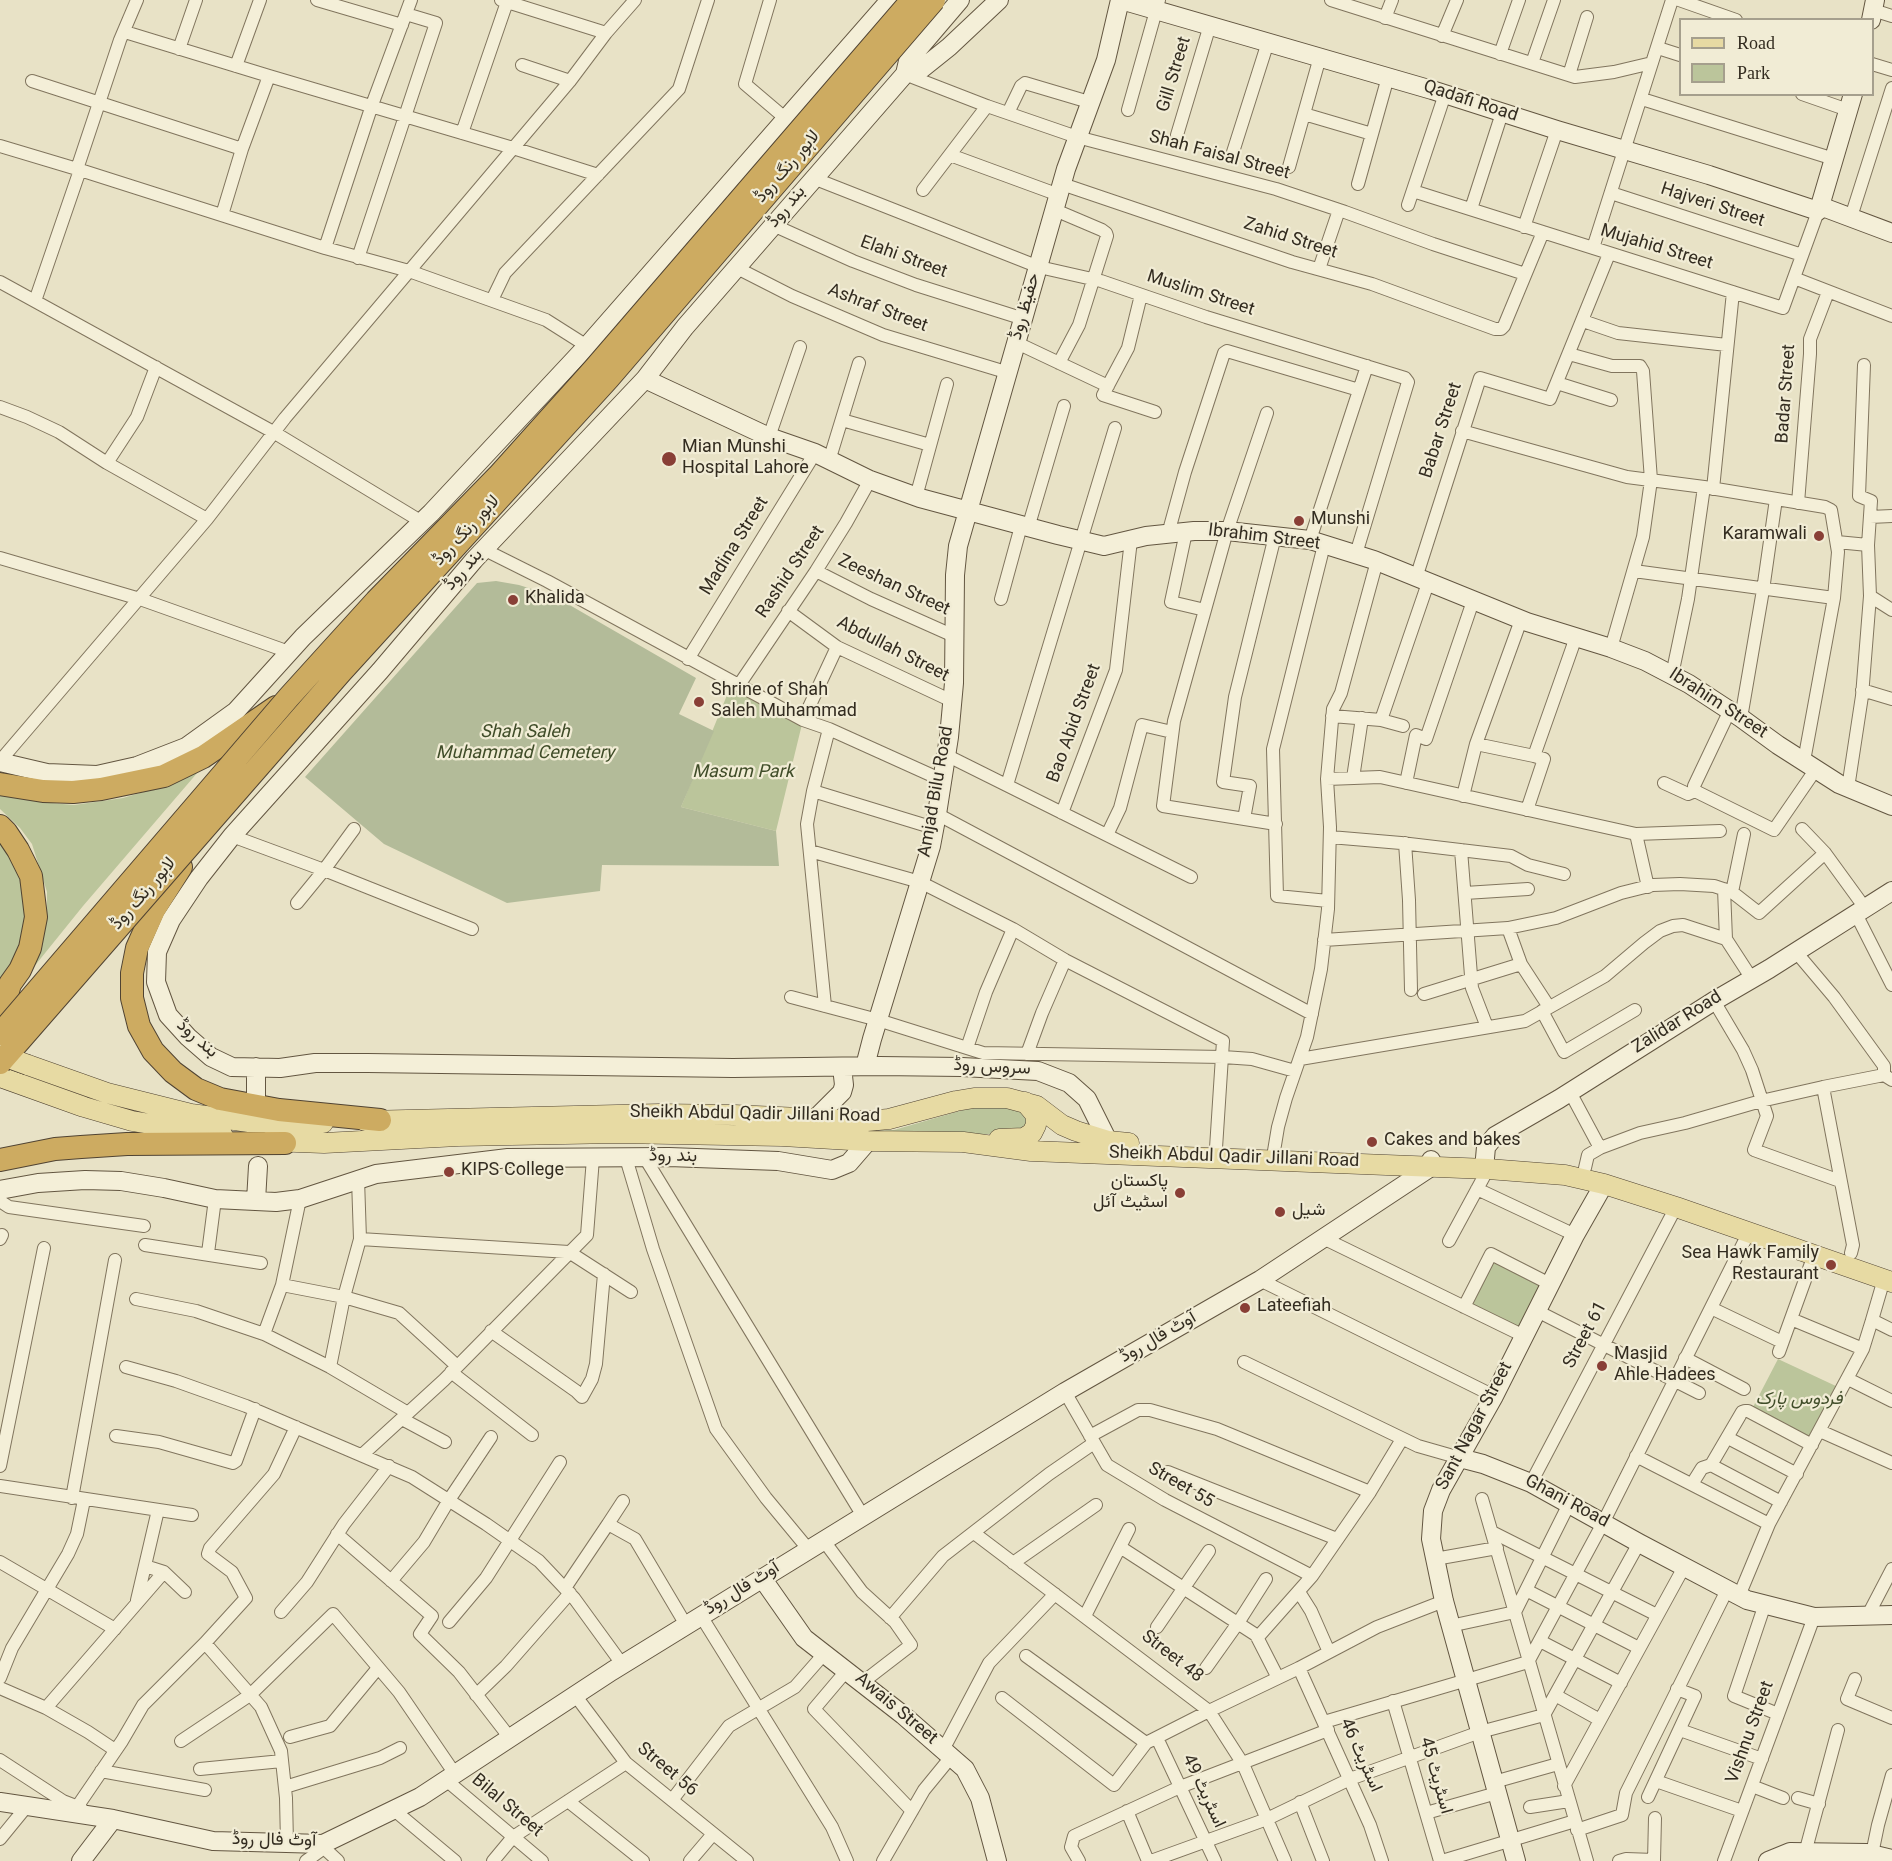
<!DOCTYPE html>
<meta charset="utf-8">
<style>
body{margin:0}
#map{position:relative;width:1892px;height:1861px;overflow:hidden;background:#e8e2c6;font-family:Georgia,serif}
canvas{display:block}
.legend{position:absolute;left:1679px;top:18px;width:195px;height:78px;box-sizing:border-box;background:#f1ecd5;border:2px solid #a59f8d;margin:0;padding:8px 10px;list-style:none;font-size:18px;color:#332c20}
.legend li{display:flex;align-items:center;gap:12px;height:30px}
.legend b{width:30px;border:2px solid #a59f8d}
</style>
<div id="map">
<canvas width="1892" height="1861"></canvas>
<ul class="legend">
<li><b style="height:8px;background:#e7daa3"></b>Road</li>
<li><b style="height:16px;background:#bbc59b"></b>Park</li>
</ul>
</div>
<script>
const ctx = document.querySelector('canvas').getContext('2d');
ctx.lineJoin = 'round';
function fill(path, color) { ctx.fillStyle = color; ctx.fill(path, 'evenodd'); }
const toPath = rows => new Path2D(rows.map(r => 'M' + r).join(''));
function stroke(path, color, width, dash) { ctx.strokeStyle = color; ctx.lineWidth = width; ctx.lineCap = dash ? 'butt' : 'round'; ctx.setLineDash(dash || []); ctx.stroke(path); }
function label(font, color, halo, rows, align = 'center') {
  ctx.font = font + ' Georgia,Vazirmatn,serif'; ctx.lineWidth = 4.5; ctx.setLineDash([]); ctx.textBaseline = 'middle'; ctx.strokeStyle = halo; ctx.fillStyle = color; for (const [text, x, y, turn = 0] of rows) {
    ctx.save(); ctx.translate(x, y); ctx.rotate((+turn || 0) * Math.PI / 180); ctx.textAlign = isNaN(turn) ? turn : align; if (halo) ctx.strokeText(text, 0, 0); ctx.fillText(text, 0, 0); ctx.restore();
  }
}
fill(toPath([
 [732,683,803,720,776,831,681,807],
 [204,765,83,906,33,968,41,942,47,909,47,892,32,844,20,828,0,809,0,795,51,803,74,805,123,798,170,784],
 [0,836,24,875,28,925,0,987],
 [1005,1106,1026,1114,1030,1123,1026,1130,1013,1133,964,1135,846,1132,894,1130,970,1108],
 [1491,1254,1550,1284,1524,1336,1464,1307],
 [1778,1359,1838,1387,1812,1440,1752,1409]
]), '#bbc59b');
fill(toPath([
 [496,581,519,585,554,596,696,678,679,714,714,731,681,807,776,831,779,866,602,865,600,891,507,903,384,844,305,777,477,583]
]), '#b3bb99');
const street = toPath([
 [317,0,402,25],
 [501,0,606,33],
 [770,0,745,84,785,118],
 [1331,0,1575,77,1614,72,1652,63],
 [1679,0,1736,20],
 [1873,10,1892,16],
 [1385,18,1392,0],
 [125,32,269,76,513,148,598,175],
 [1442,36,1457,0],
 [1658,48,1680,55],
 [179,49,196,0],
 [1500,54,1519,0],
 [1532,63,1554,0],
 [1872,64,1892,70],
 [522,65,570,81],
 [236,66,260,0],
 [907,75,987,106,1077,137,1276,189,1345,212,1433,244,1525,274],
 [1569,75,1587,17],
 [32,81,242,149],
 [1802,94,1848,110],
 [1642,99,1834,159],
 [1128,110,1159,0],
 [1008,113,1021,86,1025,83,1089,102],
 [1304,114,1372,134],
 [462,133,507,2],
 [1177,135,1210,25],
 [0,146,77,169,325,248,409,271,546,320,587,346],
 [1233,152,1268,42],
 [950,155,1059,195],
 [1289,167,1320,57],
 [77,169,120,40,137,0],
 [813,178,1039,267,1101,281,1206,317,1405,378,1408,382,1356,554],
 [1062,184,1292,262,1372,284,1495,329,1501,329,1504,326,1543,232],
 [1358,184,1388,77],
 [923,190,987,106],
 [1413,191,1783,308,1820,206],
 [1611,193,1802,255],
 [1408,205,1445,94],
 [1471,209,1502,113],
 [1055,210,1102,230,1106,233,1107,236,1079,325,1059,363],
 [222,215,242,149,269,76],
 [1851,217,1892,88],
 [773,225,853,261,916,285,1024,319],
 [1524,227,1557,130],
 [325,248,372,105,411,0],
 [1593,248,1672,0],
 [358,258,436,23,406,14],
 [737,268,792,296,883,335,1009,373],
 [1319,269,1339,210],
 [1794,278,1892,316],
 [0,282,275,433,422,522],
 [1141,295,1128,348,1103,395,1155,412],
 [492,300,505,273,679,89,708,0],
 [35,301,80,170],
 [1583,321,1618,333,1727,345],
 [1017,343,1108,386],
 [1569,354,1612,366,1640,366,1643,371,1651,480,1643,537,1611,648],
 [1864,365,1859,496,1871,501,1868,545],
 [1557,383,1611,400],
 [0,407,27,417,59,432,107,463,207,519],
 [1267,413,1227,531,1174,721,1163,806,1276,824],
 [842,420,930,445],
 [1462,431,1627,477,1704,487,1825,507,1831,510,1838,552,1834,598,1804,761],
 [769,437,800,347],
 [829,461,859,363],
 [107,463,137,417,156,367],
 [1713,489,1733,292],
 [916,497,947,384],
 [1798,503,1810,354,1810,339,1828,292],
 [1870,517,1892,516],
 [1028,528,1064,406],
 [1186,532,1171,602,1205,610],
 [1168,534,1185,472,1224,353,1227,351,1359,390],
 [1310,540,1367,366],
 [1837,542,1868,545,1870,596,1862,696,1848,788],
 [1324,545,1273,749,1277,896,1328,901],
 [483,549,547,581,803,720,829,729,942,780],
 [0,558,140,599,289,652],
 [816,571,871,599,954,636],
 [1634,571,1834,598],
 [1416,578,1480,378,1550,399,1609,254],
 [1870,596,1892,610],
 [1001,599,1021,526],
 [788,611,837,647,952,701],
 [688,659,815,453],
 [1672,675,1688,599,1704,487],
 [739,685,816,571,846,523,870,480],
 [1862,690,1892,699],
 [1332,716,1381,720,1403,726],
 [1741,718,1763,590,1776,499],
 [803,720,837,647],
 [1381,720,1428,583],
 [1476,744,1534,756],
 [946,755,1191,877],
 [0,761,207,519,285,418,570,81,606,33,635,0],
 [1353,778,1362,718],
 [1327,779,1380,777,1636,834,1720,831],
 [1406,783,1416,735,1426,739,1473,601],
 [1664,783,1688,794,1695,791,1774,830,1816,769],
 [1007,785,1115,428],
 [813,791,829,729],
 [1695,791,1694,786,1730,710],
 [1463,796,1476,744,1521,620],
 [1527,810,1544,759,1534,756,1576,637],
 [1062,813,1116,670,1131,540],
 [937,814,1312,1014],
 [1244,819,1250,786,1223,782,1235,697,1275,536],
 [1802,829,1825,853],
 [1636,834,1648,887],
 [1107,835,1120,808,1142,725,1172,732],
 [232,836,324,870,472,929],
 [1330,837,1401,843,1511,856,1528,865,1564,874],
 [1405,843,1409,900,1411,990],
 [1461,850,1472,988,1487,1027],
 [810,851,920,882,1013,929,1065,960,1223,1041,1216,1148],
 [1724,889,1726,939,1752,979],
 [1732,892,1744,834],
 [1465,893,1528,889],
 [297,903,324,870,354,829],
 [1856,914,1892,985],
 [1508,928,1521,964,1549,1007],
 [1324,940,1508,928,1556,918,1621,893,1653,885,1680,884,1714,886,1732,892,1759,913,1825,853,1865,908],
 [1796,952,1834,997,1884,1066,1884,1075],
 [1424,994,1521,964],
 [791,997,878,1020,983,1053,1223,1057,1252,1059,1295,1071],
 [1714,1001,1743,1050,1752,1070,1767,1116,1754,1150,1840,1181],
 [825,1006,807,824,813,791,934,828],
 [1542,1011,1564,1052,1635,1010],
 [967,1048,986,992,1013,929],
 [1027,1054,1042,1013,1065,960],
 [1300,1059,1525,1021,1605,976,1644,943,1660,931,1673,926,1683,925,1726,939],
 [1823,1087,1853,1245,1851,1253],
 [1570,1092,1600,1148],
 [1274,1151,1278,1127,1286,1098,1307,1037,1321,969,1328,909,1330,827,1327,779,1333,709,1341,693,1377,561],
 [626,1158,653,1249,716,1429,766,1498,809,1550],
 [645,1158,863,1516],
 [1585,1168,1588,1155,1600,1148,1640,1133,1685,1123,1761,1101,1823,1087,1884,1075,1892,1080],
 [1477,1189,1575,1235],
 [0,1201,9,1207,144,1226],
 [1323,1238,1524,1336],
 [0,1239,2,1235],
 [360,1239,569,1252,631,1292],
 [1449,1241,1488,1169],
 [145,1245,261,1263],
 [208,1253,215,1199],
 [1260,1280,1494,1396],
 [282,1285,344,1297,399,1313,457,1366],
 [136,1299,196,1311,264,1334,330,1367,408,1413],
 [1464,1307,1491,1254,1550,1284],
 [1711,1308,1782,1342],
 [1537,1311,1699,1393],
 [1791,1319,1863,1349],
 [1872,1320,1884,1279],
 [491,1331,576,1391,582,1397,592,1379,596,1364,604,1274],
 [264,1334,282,1285,300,1199],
 [1779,1352,1814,1255],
 [1685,1358,1744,1389],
 [1244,1362,1418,1446,1460,1458],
 [126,1367,176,1381,246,1406,412,1477,486,1524,539,1561,574,1598,622,1664],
 [330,1367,344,1297,360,1239,358,1179],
 [451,1372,532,1435],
 [1848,1379,1892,1401],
 [1065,1392,1107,1465,1165,1500,1312,1576],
 [402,1419,445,1442],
 [1820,1431,1892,1463],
 [116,1436,159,1442,233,1463,236,1461,255,1409],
 [1090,1436,1138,1410,1150,1410,1217,1429,1370,1492,1312,1576,1258,1637],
 [1728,1438,1797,1474],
 [362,1455,444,1380,587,1235,593,1158],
 [1636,1456,1769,1524,1739,1596],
 [1711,1465,1742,1412,1745,1411,1748,1411,1812,1445],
 [0,1466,44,1248],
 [1168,1472,1337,1539],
 [1531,1483,1676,1207],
 [1692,1484,1702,1468,1711,1465,1781,1502],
 [0,1486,192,1515],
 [1370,1492,1402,1439],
 [72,1498,115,1260],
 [1482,1499,1587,1861],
 [608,1524,623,1501],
 [1769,1524,1863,1349,1872,1320,1892,1330],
 [1492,1532,1657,1615],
 [974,1533,1209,1711,1243,1764,1285,1861],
 [337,1534,432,1616,420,1634,459,1672,510,1738],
 [824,1541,862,1592,895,1622,911,1645,863,1682],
 [1120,1547,1256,1635,1278,1678],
 [1435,1559,1497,1548],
 [0,1562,115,1629],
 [1013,1563,1096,1505],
 [145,1566,164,1572,185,1592],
 [391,1581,424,1542,449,1500,491,1437],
 [565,1588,608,1524,635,1539,686,1625],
 [1526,1590,1639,1648],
 [1299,1592,1311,1611,1329,1652],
 [137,1600,158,1510],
 [1765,1604,1734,1696,1778,1714],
 [281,1612,307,1582,344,1524,389,1466],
 [1868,1615,1892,1569],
 [701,1616,832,1827,847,1861],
 [1085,1616,1129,1529],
 [890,1618,943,1556,1049,1474,1094,1443],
 [449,1622,486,1578,560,1462],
 [1450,1626,1515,1612,1569,1504],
 [1157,1627,1209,1551],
 [1540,1641,1621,1683],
 [205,1643,261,1707,281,1751,286,1798,287,1843],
 [1026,1656,1146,1743],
 [1206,1668,1238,1623,1266,1579],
 [1299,1668,1370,1825,1382,1861],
 [847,1670,814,1709,912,1811],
 [0,1678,12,1648,68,1554,77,1534,84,1500],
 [1855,1679,1847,1699,1892,1718],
 [0,1688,46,1708,88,1732,115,1750],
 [476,1695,506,1666,570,1593],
 [575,1695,626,1763,747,1861],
 [1555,1695,1600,1720],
 [1002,1698,1114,1785,1146,1743,1209,1711,1299,1668,1377,1627,1444,1601],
 [1393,1701,1440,1861],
 [46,1708,164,1572],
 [1324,1722,1528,1662,1603,1523,1749,1232],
 [1680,1730,1762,1759],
 [290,1737,330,1726,378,1668],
 [1157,1738,1215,1861],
 [181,1741,250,1695,333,1614,399,1692,455,1774],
 [943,1750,989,1663,1055,1594],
 [0,1760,63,1801,81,1808],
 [200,1769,282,1761],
 [101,1771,205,1790],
 [446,1780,542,1861],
 [1656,1781,1742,1811],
 [1494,1782,1558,1764],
 [1564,1786,1684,1567],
 [1752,1786,1783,1798],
 [285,1787,380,1758,400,1748],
 [1648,1797,1695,1696,1677,1689],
 [1798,1798,1819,1804],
 [672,1800,729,1726,795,1687,824,1654],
 [568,1801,643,1861],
 [1300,1802,1323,1861],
 [77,1807,122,1741,143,1705,205,1643,246,1598,232,1572,208,1554,210,1548,274,1474,296,1427],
 [1530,1807,1569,1801],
 [394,1810,455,1861],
 [1127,1811,1148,1861],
 [1426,1813,1497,1793],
 [1577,1830,1622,1815,1626,1793,1727,1590],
 [0,1839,27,1806],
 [323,1844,324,1848,338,1861],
 [1805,1853,1838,1730],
 [1872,1854,1878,1825,1892,1775],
 [306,1861,324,1848],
 [493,1861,513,1837,626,1763],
 [690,1861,713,1834],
 [883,1861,924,1790,951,1757],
 [1079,1861,1071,1847,1074,1836,1180,1787,1328,1730],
 [1151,1861,1267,1819,1350,1779,1480,1732,1544,1715,1639,1543],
 [1442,1861,1575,1821],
 [1619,1861,1626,1859,1654,1860],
 [1654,1861,1655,1818],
 [1724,1861,1814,1617]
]);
const secondary = toPath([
 [960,0,908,61,905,74,685,327,645,379,474,560,380,671,232,836,199,878,171,920,157,952,156,982,168,1015,188,1037,211,1057,232,1067,280,1068,315,1063,368,1063,733,1068,879,1066,962,1067,1038,1071,1069,1083,1087,1099,1108,1141],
 [1121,0,1432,90,1557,130,1709,175,1818,211],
 [1871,20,1875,0],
 [905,74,919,71,949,47,999,0],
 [1853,94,1820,206,1892,233],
 [645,379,769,437,815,453,870,480,920,498,1058,535,1104,546,1146,536,1194,531,1227,531,1310,540,1374,560,1527,622,1611,648,1645,661,1689,684,1741,718,1778,745,1839,784,1892,806],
 [0,762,47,773,97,775,137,766,186,747,236,711,303,637,431,513,587,346,890,0],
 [865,1066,872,1039,931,846,937,814,949,737,954,683,955,575,958,546,1066,169,1106,60,1120,0],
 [256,1067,256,1096],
 [816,1118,842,1092,844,1085,842,1067],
 [1484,1169,1486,1147,1495,1136,1559,1099,1714,1001,1769,969,1892,891],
 [0,1190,38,1183,85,1180,121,1181,164,1188,215,1199,276,1202,300,1199,376,1174,508,1158,669,1157,778,1161,832,1170,849,1163,868,1141],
 [256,1201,258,1166],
 [1460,1458,1483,1464,1531,1483,1639,1543,1747,1600,1814,1617,1892,1615],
 [762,1578,804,1638,903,1715,965,1769,980,1798,997,1861],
 [0,1802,113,1819,213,1841,323,1844,420,1797,612,1671,1065,1392,1260,1280,1431,1167,1431,1160],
 [81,1861,113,1819],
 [1516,1861,1444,1601,1431,1539,1433,1511,1441,1490,1494,1396,1575,1235,1604,1184],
 [1768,1861,1790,1852,1867,1853,1892,1859]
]);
const primary = toPath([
 [28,1065,107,1093,191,1114,249,1122,323,1123],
 [0,1077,84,1107,132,1121,223,1136],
 [365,1121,659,1114,734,1115,867,1121,889,1119,956,1101,974,1098,1007,1098,1037,1106,1062,1125,1076,1131,1108,1141,1129,1143],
 [999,1139,1024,1138,1032,1133,1036,1125,1036,1119,1035,1114,1025,1102],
 [270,1141,324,1143,458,1136,617,1133,782,1136,868,1141,963,1142,1031,1151,1488,1169,1565,1175,1604,1184,1676,1207,1892,1282]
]);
const highway = toPath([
 [0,784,43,791,73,792,101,789,164,776,203,757,276,707],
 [0,826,6,832,18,850,31,876,36,917,30,948,20,970,10,984,0,1020],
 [181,867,154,910,137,948,132,973,132,998,139,1026,153,1051,173,1072,196,1089,220,1099,279,1110,380,1120],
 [0,1160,55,1149,81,1147,127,1144,285,1143]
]);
stroke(street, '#81755e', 14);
stroke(secondary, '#635641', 20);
stroke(primary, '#504332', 21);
stroke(highway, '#504332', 24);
stroke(street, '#f4efd8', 12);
stroke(secondary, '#f4efd8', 18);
stroke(primary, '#e7daa3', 20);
stroke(highway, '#cdab61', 22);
const primaryBridge = toPath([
 [0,1055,28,1065]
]);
const highwayBridge = toPath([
 [0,1034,289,697,376,601,498,476,594,369,912,0],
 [0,1063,341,672,608,379,934,0]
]);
stroke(primaryBridge, '#504332', 21, []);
stroke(highwayBridge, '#504332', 24, []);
stroke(primaryBridge, '#e7daa3', 20);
stroke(highwayBridge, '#cdab61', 22);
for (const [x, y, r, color] of [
 [669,459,8,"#893f36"],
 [1299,521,6,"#893f36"],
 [1819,536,6,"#893f36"],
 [513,600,6,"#893f36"],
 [699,702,6,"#893f36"],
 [1372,1142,6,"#893f36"],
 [449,1172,6,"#893f36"],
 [1180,1193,6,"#893f36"],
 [1280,1212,6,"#893f36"],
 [1831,1265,6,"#893f36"],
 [1245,1308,6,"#893f36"],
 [1602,1366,6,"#893f36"]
]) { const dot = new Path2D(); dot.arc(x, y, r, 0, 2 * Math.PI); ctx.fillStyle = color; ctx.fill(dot); stroke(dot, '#f1ecd5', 2); }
label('18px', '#332c20', '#f1ecd5', [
 ["Gill Street",1176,75,-73],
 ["Qadafi Road",1470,103,18],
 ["Shah Faisal Street",1219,157,15],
 ["لاہور رنگ روڈ",789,168,-49],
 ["Hajveri Street",1712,207,18],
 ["بند روڈ",788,208,-50],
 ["Zahid Street",1290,240,18],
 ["Mujahid Street",1656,249,17],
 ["Elahi Street",903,259,20],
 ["Muslim Street",1200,295,18],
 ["حفیظ روڈ",1027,307,-74],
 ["Ashraf Street",877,310,21],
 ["Badar Street",1788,394,-86],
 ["Babar Street",1443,431,-72],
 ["لاہور رنگ روڈ",468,532,-47],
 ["Ibrahim Street",1264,539,7],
 ["Madina Street",736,547,-58],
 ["بند روڈ",465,571,-49],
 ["Rashid Street",792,573,-56],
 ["Zeeshan Street",893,587,25],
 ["Abdullah Street",892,651,27],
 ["Ibrahim Street",1717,705,33],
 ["Bao Abid Street",1076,724,-70],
 ["Amjad Bilu Road",938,792,-80],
 ["لاہور رنگ روڈ",145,895,-49],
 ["Zalidar Road",1678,1024,-32],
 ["بند روڈ",196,1040,41],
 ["سروس روڈ",992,1069,3],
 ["Sheikh Abdul Qadir Jillani Road",755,1116,1],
 ["بند روڈ",673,1158,1],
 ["Sheikh Abdul Qadir Jillani Road",1234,1159,2],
 ["Street 61",1587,1336,-62],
 ["آوٹ فال روڈ",1159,1339,-30],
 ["Sant Nagar Street",1476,1427,-62],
 ["Street 55",1180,1487,30],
 ["Ghani Road",1566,1503,28],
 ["آوٹ فال روڈ",743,1590,-32],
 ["Street 48",1171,1658,38],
 ["Awais Street",895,1710,40],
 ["Vishnu Street",1752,1733,-70],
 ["اسٹریٹ 46",1359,1756,66],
 ["Street 56",666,1771,40],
 ["اسٹریٹ 45",1434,1776,74],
 ["اسٹریٹ 49",1202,1792,65],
 ["Bilal Street",506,1807,40],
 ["آوٹ فال روڈ",274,1842,1]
]);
label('18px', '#332c20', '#f1ecd5', [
 ["Mian Munshi",682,449],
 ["Hospital Lahore",682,470],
 ["Munshi",1311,521],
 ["Karamwali",1807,536,"right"],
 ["Khalida",525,600],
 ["Shrine of Shah",711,692],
 ["Saleh Muhammad",711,713],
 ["Cakes and bakes",1384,1142],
 ["KIPS College",461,1172],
 ["پاکستان",1168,1183,"right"],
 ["اسٹیٹ آئل",1168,1204,"right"],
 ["شیل",1292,1212],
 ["Sea Hawk Family",1819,1255,"right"],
 ["Restaurant",1819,1276,"right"],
 ["Lateefiah",1257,1308],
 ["Masjid",1614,1356],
 ["Ahle Hadees",1614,1377]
], 'left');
label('italic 18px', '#404d29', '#f1ecd5', [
 ["Shah Saleh",525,734],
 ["Muhammad Cemetery",525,755],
 ["Masum Park",743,774],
 ["فردوس پارک",1799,1401]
]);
</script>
